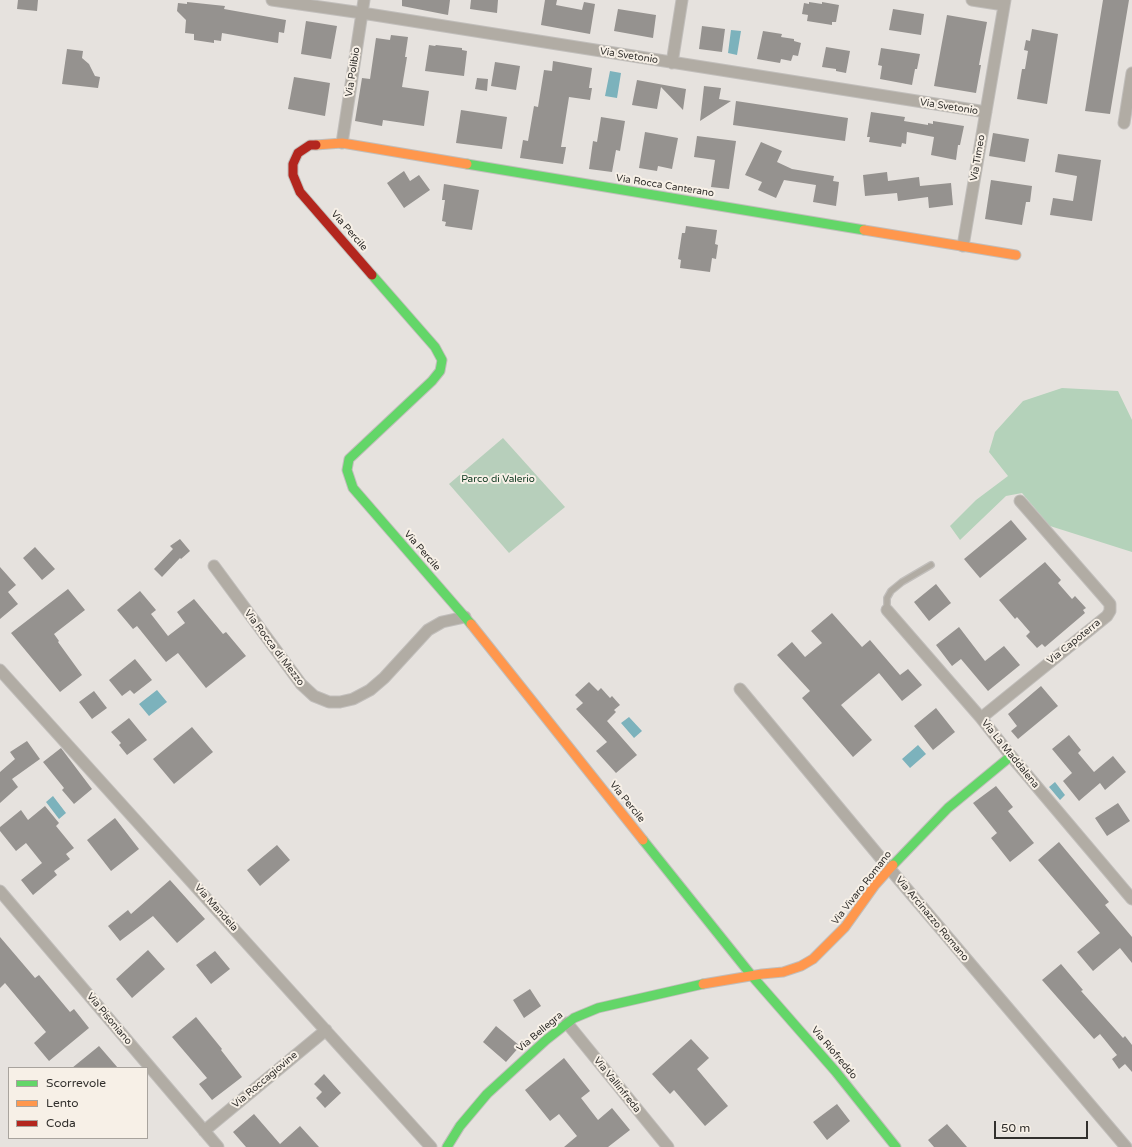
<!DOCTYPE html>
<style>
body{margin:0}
#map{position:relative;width:1132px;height:1147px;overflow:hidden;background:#e6e2de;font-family:"Varela Round",sans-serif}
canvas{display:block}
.legend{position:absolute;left:8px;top:1067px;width:140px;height:72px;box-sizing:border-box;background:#f7f0e7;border:1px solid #a8a39d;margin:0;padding:5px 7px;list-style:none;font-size:12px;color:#32302d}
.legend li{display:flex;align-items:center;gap:8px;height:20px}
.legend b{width:20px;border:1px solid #a8a39d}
.scale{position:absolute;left:994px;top:1121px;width:94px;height:18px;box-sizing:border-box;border:2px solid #32302d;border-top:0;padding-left:5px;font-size:12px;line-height:14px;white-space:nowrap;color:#32302d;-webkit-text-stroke:3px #f7f0e7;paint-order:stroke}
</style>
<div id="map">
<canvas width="1132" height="1147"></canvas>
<ul class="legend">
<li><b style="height:5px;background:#63d668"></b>Scorrevole</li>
<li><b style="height:5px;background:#ff974d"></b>Lento</li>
<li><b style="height:5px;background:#b3261e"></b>Coda</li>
</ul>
<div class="scale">50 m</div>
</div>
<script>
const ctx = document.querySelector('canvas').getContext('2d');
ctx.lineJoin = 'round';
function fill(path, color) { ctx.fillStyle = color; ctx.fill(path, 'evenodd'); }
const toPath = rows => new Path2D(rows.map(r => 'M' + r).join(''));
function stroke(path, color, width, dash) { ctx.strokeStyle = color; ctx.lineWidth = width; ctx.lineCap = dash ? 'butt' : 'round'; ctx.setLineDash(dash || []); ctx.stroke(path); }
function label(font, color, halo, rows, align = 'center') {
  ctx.font = font + ' "Varela Round",sans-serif'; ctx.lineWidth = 4; ctx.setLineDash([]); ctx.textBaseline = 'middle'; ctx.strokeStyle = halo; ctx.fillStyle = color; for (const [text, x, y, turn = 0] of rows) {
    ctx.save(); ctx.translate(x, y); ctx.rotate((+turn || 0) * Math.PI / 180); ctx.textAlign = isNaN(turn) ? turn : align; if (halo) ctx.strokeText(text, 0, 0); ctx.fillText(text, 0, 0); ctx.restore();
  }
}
fill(toPath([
 [503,438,565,507,509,553,449,484]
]), '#b7cfbb');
fill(toPath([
 [1062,388,1118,391,1132,420,1132,552,1050,526,1022,493,1006,496,960,540,950,526,976,500,1008,476,989,452,995,432,1023,401]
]), '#b4d2ba');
fill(toPath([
 [731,30,741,31,737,55,728,53],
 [610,71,621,73,617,98,605,96],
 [157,690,167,702,149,716,139,704],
 [629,717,642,731,634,738,621,723],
 [918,745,926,754,910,768,902,759],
 [1055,782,1065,795,1060,800,1049,787],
 [53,796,66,813,59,819,46,802]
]), '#7cb2bc');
fill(toPath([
 [18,0,38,0,37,11,17,9],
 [402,0,450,0,448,15,402,6],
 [471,0,498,0,497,13,470,9],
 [545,0,557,0,556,5,582,10,584,2,595,4,590,34,541,25],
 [1103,0,1129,0,1110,114,1085,111],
 [187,2,225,6,224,9,286,20,284,33,279,32,278,43,222,33,221,41,214,40,214,43,194,40,194,34,185,33,186,20,177,11,178,3,187,4],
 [809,2,822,4,822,2,839,5,836,22,832,22,832,25,807,21,808,15,802,14,804,3,809,4],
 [618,9,656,15,653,38,614,31],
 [893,9,924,14,921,35,889,30],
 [947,15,987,22,979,65,981,65,976,93,934,86],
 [306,21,337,26,331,59,301,54],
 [702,26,725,29,722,52,699,49],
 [1032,29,1058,34,1047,104,1017,99,1022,69,1025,69,1028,51,1024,50,1026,40,1030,41],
 [763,31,782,34,781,37,794,39,794,41,801,43,798,56,793,55,791,61,781,59,780,63,757,59],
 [391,35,408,37,405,57,407,57,402,87,429,91,424,126,383,120,382,126,355,121,362,78,370,79,376,38,390,40],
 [429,45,435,46,436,45,462,48,462,50,467,51,464,76,425,71],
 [826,47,850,51,846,73,836,71,836,69,822,67],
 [881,48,920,54,917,69,915,69,912,85,880,79,882,66,878,65],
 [67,49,83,51,82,58,89,64,95,76,100,77,98,88,62,84],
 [553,61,592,68,589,88,592,88,590,100,569,97,561,147,566,147,563,164,520,158,523,140,528,141,534,106,538,107,544,70,552,71],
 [495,62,520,66,516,90,491,86],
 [294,77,330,83,325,116,288,109],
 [477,78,488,79,487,91,475,89],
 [637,80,686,89,683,110,661,87,657,109,632,105],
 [704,86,721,88,719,99,731,101,700,121],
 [736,101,848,118,845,141,733,125],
 [461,110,507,117,502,149,456,143],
 [871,112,905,117,904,121,928,125,928,123,933,124,933,121,964,126,960,145,958,145,956,160,931,155,934,137,907,132,906,144,902,143,901,147,869,142,870,137,867,137],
 [601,117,625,121,620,151,616,150,612,172,589,169,593,141,597,142],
 [645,132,678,138,672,169,658,166,657,171,639,168],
 [993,133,1029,139,1025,162,989,156],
 [697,136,736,141,729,189,711,187,715,160,694,157],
 [761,142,782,151,777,162,792,169,834,176,833,181,839,182,836,206,813,202,816,185,784,180,776,198,758,190,762,182,745,175],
 [1058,154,1101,160,1092,221,1050,215,1053,198,1073,201,1077,176,1055,172],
 [404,171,410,181,419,175,430,190,404,208,387,183],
 [887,172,888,181,919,177,920,186,951,183,953,205,929,208,928,197,898,201,897,193,865,196,863,175],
 [991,180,1032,186,1030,202,1026,202,1022,225,985,219],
 [444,184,479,190,472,230,445,226,446,222,442,221,445,200,442,200],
 [686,226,717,230,715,244,718,245,716,259,712,258,710,272,680,268,681,260,678,259,682,233,685,233],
 [1011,520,1027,539,980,578,964,559],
 [180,539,190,551,181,559,180,558,162,577,154,569,173,549,170,546],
 [35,547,55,569,42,580,23,558],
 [1045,562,1061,580,1058,583,1072,599,1075,596,1086,608,1083,610,1085,613,1045,647,1042,644,1037,648,1026,636,1030,632,1017,617,1015,619,999,600],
 [0,567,16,585,8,592,18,604,0,619],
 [936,584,951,603,929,621,914,602],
 [68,589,85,610,54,634,59,641,58,642,82,675,60,692,11,633],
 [140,591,156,610,151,614,168,636,185,623,177,612,194,599,223,634,226,632,246,656,206,688,178,653,166,662,137,626,133,629,117,610],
 [832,613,862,647,870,640,900,675,908,669,922,685,902,701,879,673,841,705,872,740,853,757,802,698,810,691,777,655,792,642,805,657,822,643,811,631],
 [959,627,985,661,1004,646,1020,665,988,691,961,659,952,666,936,645],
 [135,659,152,680,134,694,130,690,122,696,109,680],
 [589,682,598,691,601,688,610,698,612,696,620,705,614,710,616,712,607,721,637,755,616,773,596,751,607,742,576,709,583,703,575,695],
 [1041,686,1058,706,1018,739,1011,731,1017,726,1008,714],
 [94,691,107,708,92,719,79,702],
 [936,708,955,732,933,750,914,726],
 [129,718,147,740,127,755,119,745,121,743,111,732],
 [192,727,213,752,174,784,153,759],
 [1069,735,1081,750,1078,753,1094,772,1113,756,1126,772,1105,790,1100,783,1079,801,1063,781,1072,773,1052,749],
 [27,741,40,759,12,779,18,787,0,803,0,772,15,759,10,752],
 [61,748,92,789,74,804,62,790,64,788,43,762],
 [996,786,1013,807,1008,811,1034,843,1010,862,991,838,997,833,973,803],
 [1118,803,1130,821,1107,836,1095,818],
 [45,806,59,823,56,826,74,848,66,854,70,859,54,871,57,875,33,895,21,880,42,863,26,843,16,851,0,831,0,827,21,810,28,820],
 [115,818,139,849,111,871,87,840],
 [1059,842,1109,902,1105,905,1132,937,1132,963,1120,948,1093,971,1077,952,1100,933,1038,860],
 [277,845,290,860,260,886,247,870],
 [170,880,205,919,177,943,153,916,120,941,108,926,128,910,131,914],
 [0,937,35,978,39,975,70,1012,74,1009,89,1028,49,1061,34,1043,46,1032,5,983,0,988],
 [148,950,165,969,132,998,116,979],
 [215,951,230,969,211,984,196,965],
 [1061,964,1083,990,1081,991,1123,1038,1125,1036,1132,1045,1132,1072,1125,1064,1119,1069,1112,1059,1117,1055,1100,1034,1094,1039,1042,980],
 [530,989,541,1006,524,1018,513,1000],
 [196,1017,222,1049,221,1050,242,1077,212,1100,199,1084,207,1078,172,1037],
 [496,1026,520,1046,506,1062,483,1042],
 [691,1039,709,1058,697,1069,728,1106,705,1126,674,1090,670,1094,652,1074],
 [99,1046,118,1068,72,1068],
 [564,1058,590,1091,581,1098,598,1120,612,1108,630,1130,608,1147,564,1147,577,1136,559,1114,550,1121,525,1090],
 [324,1074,341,1093,325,1108,316,1098,322,1092,314,1084],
 [837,1104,850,1121,827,1140,813,1122],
 [254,1114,280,1144,300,1126,319,1147,246,1147,233,1132],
 [947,1124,967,1147,934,1147,928,1140]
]), '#95928f');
const lane = toPath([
 [887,610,887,598,891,591,902,582,931,565]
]);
const street = toPath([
 [272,0,362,13,986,112],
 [972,0,1004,5],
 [672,63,682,0],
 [1124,123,1132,73],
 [342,143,364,0],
 [963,246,1005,0],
 [214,566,301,684,314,696,329,702,340,702,353,699,370,690,384,678,428,630,442,622,465,617],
 [887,610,981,718,1011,756,1132,899],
 [0,670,431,1147],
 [740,689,889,868,1126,1147],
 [981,718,1107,616,1110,611,1110,604,1104,597,1020,501],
 [0,891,218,1147],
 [567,1023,668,1147],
 [204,1131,326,1030]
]);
const fast = toPath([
 [467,164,864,230],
 [372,275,435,347,442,360,440,371,432,381,349,459,347,470,353,488,471,624],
 [643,840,752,976,836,1072,896,1147],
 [893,865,948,808,1011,756],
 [447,1147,460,1126,487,1094,546,1040,574,1018,598,1008,703,984]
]);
const slow = toPath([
 [316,145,342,143,467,164],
 [864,230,1016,255],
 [471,624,643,840],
 [703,984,762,974,783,972,801,966,813,959,845,927,875,885,893,865]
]);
const jam = toPath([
 [316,145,310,145,298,153,293,164,293,175,300,192,372,275]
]);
stroke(lane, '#c1bebb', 8);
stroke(street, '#c1bebb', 13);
stroke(fast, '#c1bebb', 11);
stroke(slow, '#c1bebb', 11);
stroke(jam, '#c1bebb', 11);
stroke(lane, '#b1aca4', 5.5);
stroke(street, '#b1aca4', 11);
stroke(fast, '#63d668', 9);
stroke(slow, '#ff974d', 9);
stroke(jam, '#b3261e', 9);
label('10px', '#32302d', '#f7f0e7', [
 ["Via Svetonio",629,56,9],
 ["Via Polibio",353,72,-81],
 ["Via Svetonio",949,107,9],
 ["Via Timeo",978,158,-80],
 ["Via Rocca Canterano",665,186,9],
 ["Via Percile",349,231,49],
 ["Via Percile",422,551,49],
 ["Via Capoterra",1074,642,-39],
 ["Via Rocca di Mezzo",274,648,53],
 ["Via La Maddalena",1010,754,51],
 ["Via Percile",627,802,51],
 ["Via Vivaro Romano",862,888,-52],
 ["Via Mandela",216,908,48],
 ["Via Arcinazzo Romano",932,919,50],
 ["Via Pisoniano",109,1019,50],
 ["Via Bellegra",540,1032,-40],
 ["Via Riofreddo",834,1053,50],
 ["Via Roccagiovine",265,1080,-40],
 ["Via Vallinfreda",617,1085,51]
]);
label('10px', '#0b371e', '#f7f0e7', [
 ["Parco di Valerio",498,479]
]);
</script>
